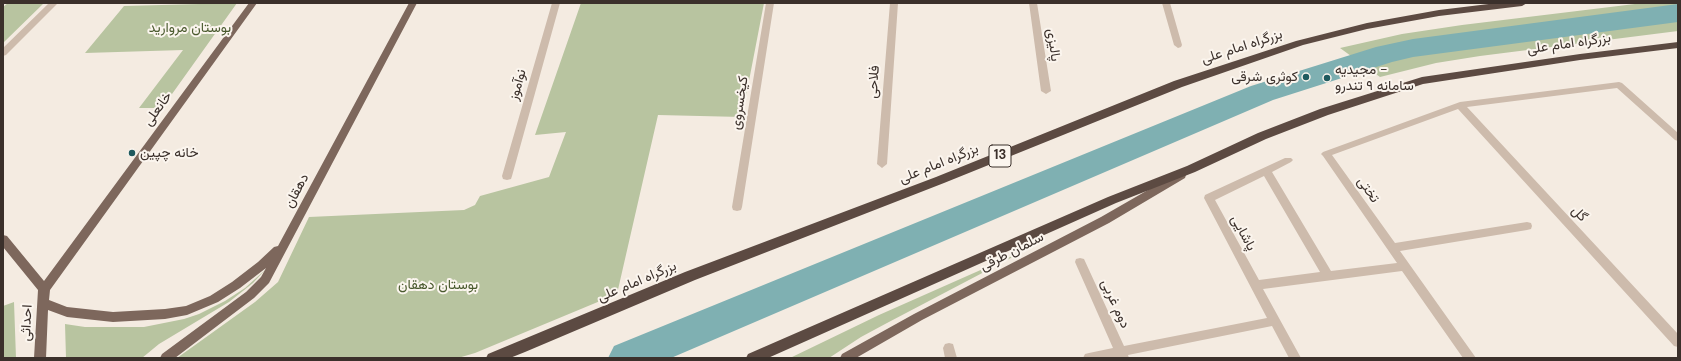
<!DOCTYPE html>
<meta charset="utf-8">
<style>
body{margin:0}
#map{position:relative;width:1681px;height:361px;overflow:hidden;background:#f4ebe1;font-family:"DM Sans",sans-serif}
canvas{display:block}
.frame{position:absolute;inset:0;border:4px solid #3b302b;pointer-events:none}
</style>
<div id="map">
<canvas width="1681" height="361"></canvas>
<div class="frame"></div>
</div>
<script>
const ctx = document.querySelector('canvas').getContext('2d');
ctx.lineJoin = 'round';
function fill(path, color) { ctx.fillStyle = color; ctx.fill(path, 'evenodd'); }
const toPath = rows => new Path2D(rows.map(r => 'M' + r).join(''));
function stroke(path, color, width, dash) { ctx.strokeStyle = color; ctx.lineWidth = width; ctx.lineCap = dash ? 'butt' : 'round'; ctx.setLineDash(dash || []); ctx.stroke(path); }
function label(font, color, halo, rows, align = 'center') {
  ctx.font = font + ' "DM Sans",Vazirmatn,sans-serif'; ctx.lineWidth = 4; ctx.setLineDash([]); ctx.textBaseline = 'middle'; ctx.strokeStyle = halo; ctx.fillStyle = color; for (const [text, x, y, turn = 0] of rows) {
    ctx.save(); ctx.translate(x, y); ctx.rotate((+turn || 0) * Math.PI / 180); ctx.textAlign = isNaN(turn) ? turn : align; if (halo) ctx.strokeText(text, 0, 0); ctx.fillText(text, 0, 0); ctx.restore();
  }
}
fill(toPath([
 [8,3,44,3,3,43,3,7],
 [237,3,162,108,139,108,183,50,85,53,124,6],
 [581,3,764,3,742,117,658,115,617,294,475,353,458,358,177,358,255,302,278,282,309,217,464,210,475,205,480,196,549,177,566,132,535,135],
 [1643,3,1678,3,1678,31,1480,56,1436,63,1380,77,1340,48,1402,34,1462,25],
 [1028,249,887,323,861,337,829,358,790,358,879,315],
 [265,270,253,283,229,302,159,344,142,358,66,358,65,324,85,327,144,327,184,319,199,314,225,301,245,288],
 [14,302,16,358,3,358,3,306]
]), '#b8c4a0');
fill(toPath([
 [1678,4,1678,22,1413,57,1392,62,1273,100,671,358,608,358,614,346,1251,86,1376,47,1413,39,1678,4]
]), '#7fb0b2');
fill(toPath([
 [49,3,58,3,6,55,3,56,3,48,49,3],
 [552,3,560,3,512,176,511,179,507,180,503,179,502,176,552,3],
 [766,3,774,3,742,207,741,210,737,211,733,210,732,207,766,3],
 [890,3,898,3,887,164,882,168,877,164,890,3],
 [1029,3,1037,3,1051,91,1046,94,1041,91,1029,3],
 [1162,3,1170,3,1182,45,1181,47,1178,48,1174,45,1162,3],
 [1619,82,1622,83,1678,133,1678,141,1675,140,1617,88,1467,107,1678,334,1678,347,1674,346,1458,109,1332,155,1395,243,1527,222,1531,223,1532,226,1531,229,1527,230,1400,251,1476,358,1463,358,1402,271,1263,289,1301,358,1289,358,1272,326,1128,355,1129,358,1083,358,1085,354,1089,353,1113,348,1075,262,1076,259,1080,258,1084,259,1124,346,1267,318,1204,198,1205,195,1285,158,1291,158,1293,160,1291,162,1272,172,1331,271,1397,263,1323,156,1321,154,1323,152,1460,102,1619,82],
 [1264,176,1320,272,1259,280,1215,200,1264,176],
 [949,343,953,344,957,358,945,358,943,348,945,344,949,343]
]), '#cdbbac');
fill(toPath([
 [249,3,257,3,50,290,49,300,67,307,113,312,165,309,186,306,210,296,232,282,258,262,274,247,278,246,409,3,417,3,269,283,254,298,175,358,160,358,162,354,246,292,261,277,266,268,240,288,218,302,187,315,165,319,113,322,67,317,48,310,46,358,34,358,38,290,3,247,3,235,7,236,44,281,249,3],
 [1181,171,1185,172,1186,175,1185,178,1109,223,922,320,856,358,840,358,842,354,914,314,1101,217,1181,171]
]), '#7d675c');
fill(toPath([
 [1497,3,1527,3,1522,6,1439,16,1367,29,1303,45,1182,87,944,183,695,280,525,352,510,358,486,358,488,354,685,272,936,177,1174,81,1296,41,1367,23,1439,10,1497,3],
 [1678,42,1678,48,1580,60,1423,84,1328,115,1266,139,1195,172,1116,203,768,358,746,358,748,354,1108,197,1187,166,1258,133,1320,109,1422,77,1580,54,1678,42]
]), '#5c4a42');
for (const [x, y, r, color] of [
 [1306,77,4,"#1f5a5e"],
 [1327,78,4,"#1f5a5e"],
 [132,153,4,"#1f5a5e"]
]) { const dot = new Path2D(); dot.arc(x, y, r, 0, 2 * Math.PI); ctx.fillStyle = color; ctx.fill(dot); stroke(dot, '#fbf5ee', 1.5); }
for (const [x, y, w] of [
 [1000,156,22]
]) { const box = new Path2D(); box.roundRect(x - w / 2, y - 11, w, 22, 3); ctx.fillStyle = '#fbf5ee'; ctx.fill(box); stroke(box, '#3b302b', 1); }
label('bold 13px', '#3b302b', null, [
 ["13",1000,156]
]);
label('14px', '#4a5a2e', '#fbf5ee', [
 ["بوستان مروارید",190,28],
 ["بوستان دهقان",438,285]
]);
label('14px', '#3b302b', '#fbf5ee', [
 ["بزرگراه امام علی",1569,44,-8],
 ["پالیزی",1053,45,82],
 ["بزرگراه امام علی",1242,47,-18],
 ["فلاحی",874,82,-86],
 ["نوآموز",518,85,-74],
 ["کیخسروی",740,103,-81],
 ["خانعلی",158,109,-54],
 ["بزرگراه امام علی",939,164,-22],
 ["تختی",1368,190,55],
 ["دهقان",297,191,-62],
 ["گل",1579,214,47],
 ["پاشایی",1243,233,62],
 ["سلمان طرقی",1012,252,-27],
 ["بزرگراه امام علی",637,282,-23],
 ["دوم غربی",1115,304,66],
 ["احداثی",27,323,-87]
]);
label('14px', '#3b302b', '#fbf5ee', [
 ["مجیدیه -",1335,70],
 ["سامانه ۹ تندرو",1335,86],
 ["کوثری شرقی",1298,77,"right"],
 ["خانه چپین",140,153]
], 'left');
</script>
